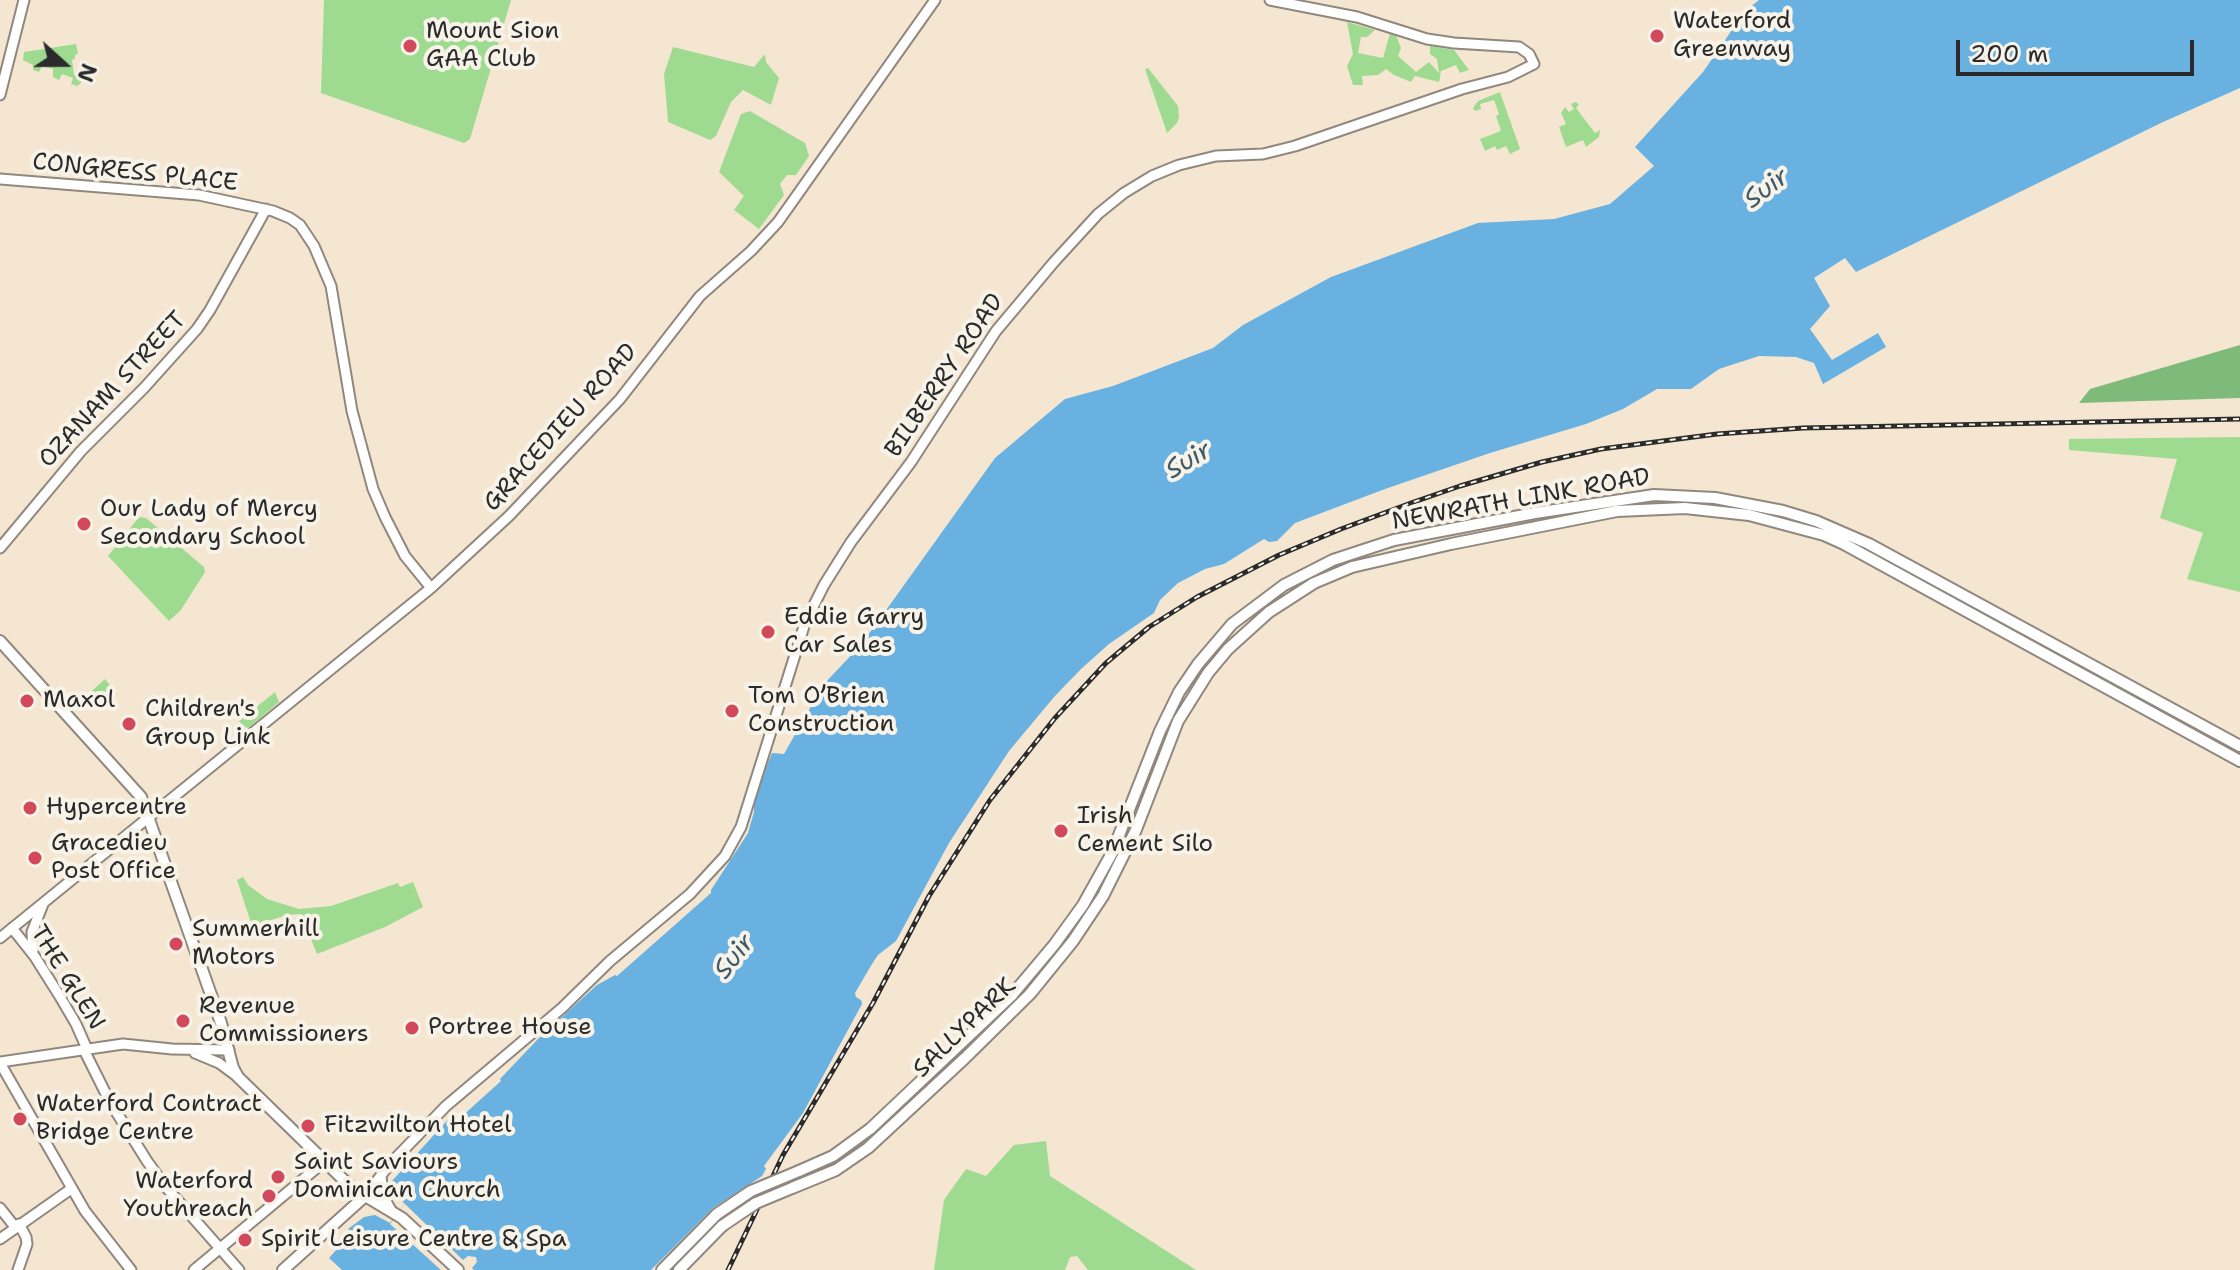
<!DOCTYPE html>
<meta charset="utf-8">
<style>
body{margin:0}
#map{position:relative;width:2240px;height:1270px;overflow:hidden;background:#f5e6d1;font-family:"Shantell Sans",sans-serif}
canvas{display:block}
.north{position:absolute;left:24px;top:24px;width:80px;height:80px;-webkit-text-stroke:6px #f7f3e8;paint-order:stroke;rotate:111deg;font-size:22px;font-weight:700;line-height:32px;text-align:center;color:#2b2b2b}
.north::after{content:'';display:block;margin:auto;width:28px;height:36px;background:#2b2b2b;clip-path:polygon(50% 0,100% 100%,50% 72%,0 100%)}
.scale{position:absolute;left:1956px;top:40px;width:238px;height:36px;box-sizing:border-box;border:4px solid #2b2b2b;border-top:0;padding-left:10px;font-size:24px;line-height:28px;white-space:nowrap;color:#2b2b2b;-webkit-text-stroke:6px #f7f3e8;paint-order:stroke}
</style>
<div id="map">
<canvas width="2240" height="1270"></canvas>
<div class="north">N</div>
<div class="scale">200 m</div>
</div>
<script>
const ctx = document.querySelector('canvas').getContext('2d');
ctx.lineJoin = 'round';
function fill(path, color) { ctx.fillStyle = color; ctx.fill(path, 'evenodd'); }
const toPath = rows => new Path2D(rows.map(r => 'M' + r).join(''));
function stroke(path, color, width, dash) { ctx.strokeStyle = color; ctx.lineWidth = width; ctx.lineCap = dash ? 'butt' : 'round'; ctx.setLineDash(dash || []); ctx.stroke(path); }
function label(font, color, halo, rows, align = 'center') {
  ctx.font = font + ' "Shantell Sans",sans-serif'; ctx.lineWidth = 8; ctx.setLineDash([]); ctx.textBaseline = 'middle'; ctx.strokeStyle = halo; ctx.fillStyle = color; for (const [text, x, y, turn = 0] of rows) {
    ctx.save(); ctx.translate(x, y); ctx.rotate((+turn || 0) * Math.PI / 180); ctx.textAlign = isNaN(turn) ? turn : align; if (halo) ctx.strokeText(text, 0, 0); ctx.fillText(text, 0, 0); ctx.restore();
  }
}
fill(toPath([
 [324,0,511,0,470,139,464,143,321,93],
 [1347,22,1375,30,1367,37,1361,37,1358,53,1383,58,1390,33,1396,35,1401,48,1398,56,1416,72,1429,62,1439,73,1437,59,1430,54,1430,46,1454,50,1469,70,1460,73,1456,65,1441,71,1439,82,1415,76,1411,82,1394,75,1386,69,1378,75,1362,76,1363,85,1353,85,1347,66,1353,54],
 [76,44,78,54,75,55,75,59,72,60,74,75,80,75,81,83,77,86,71,84,73,78,62,74,59,80,53,77,53,69,42,66,39,72,33,70,33,65,23,60,24,52],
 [673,47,754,67,765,54,766,62,779,78,771,105,743,90,731,102,716,136,710,140,668,122,664,74],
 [1148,68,1178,106,1179,117,1177,123,1167,133,1145,69],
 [1500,92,1520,149,1510,154,1506,146,1497,150,1495,146,1485,151,1480,139,1501,131,1496,116,1499,114,1494,100,1480,104,1481,109,1475,111,1473,108,1478,101],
 [1576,102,1579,105,1576,108,1595,133,1600,130,1599,137,1586,147,1583,140,1566,147,1559,127,1566,124,1561,113,1565,107,1569,112,1574,109,1571,104],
 [750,111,805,143,809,156,796,175,787,175,780,184,784,195,759,229,734,210,744,196,719,172,741,114],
 [2240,437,2240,592,2187,579,2203,533,2160,518,2177,459,2069,450,2069,439],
 [139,517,146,518,204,567,205,572,181,610,169,621,108,556],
 [105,679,117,694,77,710,74,707],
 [275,692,279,702,248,728,242,725,239,721],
 [243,877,248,885,267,899,299,909,331,906,398,883,400,887,413,882,423,907,385,927,317,954,301,914,287,915,252,926,237,880],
 [1046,1141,1050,1176,1196,1270,1088,1270,1077,1256,1070,1257,1065,1270,934,1270,944,1200,966,1169,986,1176,1014,1145]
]), '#9edb90');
fill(toPath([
 [2240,345,2240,398,2079,403,2090,389]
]), '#7ebb7a');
fill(toPath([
 [1759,0,2240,0,2240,88,2163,122,1856,272,1845,258,1814,278,1830,306,1810,329,1832,360,1878,333,1886,347,1823,384,1814,363,1796,357,1759,356,1719,369,1691,389,1657,389,1623,409,1586,424,1490,453,1385,489,1295,523,1277,541,1269,542,1264,539,1224,564,1205,569,1178,583,1160,600,1154,613,1109,644,1081,669,1054,697,1009,751,949,843,896,941,878,955,872,964,855,993,856,997,861,1000,862,1004,803,1113,764,1166,766,1169,762,1176,713,1208,651,1270,342,1270,329,1258,352,1232,348,1229,364,1217,375,1215,390,1223,405,1204,394,1193,391,1182,454,1113,460,1118,501,1081,500,1079,538,1039,597,985,615,975,617,976,711,893,711,890,748,833,754,812,754,800,759,785,772,753,784,754,823,685,859,647,879,620,995,458,1065,399,1113,386,1213,348,1243,325,1331,277,1478,223,1554,219,1610,204,1654,166,1635,147,1703,72,1745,11]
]), '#69b1e1');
fill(toPath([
 [405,1204,463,1260,468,1256,476,1257,477,1262,472,1268,474,1270,441,1270,390,1224]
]), '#f5e6d1');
const tertiary = toPath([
 [0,95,24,0],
 [0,179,199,195,273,211,290,218,300,225,314,246,331,286,352,411,373,489,385,517,405,556,431,588],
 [0,548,81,451,144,388,197,329,210,310,266,209],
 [12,928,35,957,59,995,76,1024,87,1049],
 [0,938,431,588,509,516,620,399,700,296,751,251,778,222,935,0],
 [33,954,32,932,43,904],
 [84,1050,110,1102,147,1161,165,1186,239,1270],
 [195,1053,219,1063,238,1077],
 [0,1062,123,1044,172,1049,229,1050],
 [0,1063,85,1211,131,1270],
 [381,1177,384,1198,391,1210],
 [364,1197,390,1164,446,1106,562,1008,610,961,690,894,725,856,741,827,805,623,824,585,851,542,911,462,996,331,1054,262,1098,214,1124,193,1152,176,1179,165,1216,156,1263,154,1295,146,1462,89,1508,77,1534,64,1529,54,1519,47,1454,43,1427,39,1357,17,1270,0],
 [0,1208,15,1227],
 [0,1239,71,1189],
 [18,1270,27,1244,26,1237,19,1224],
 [194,1270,325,1161]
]);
const secondary = toPath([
 [0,641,141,797,221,1023,233,1068,238,1077,352,1188,402,1218,458,1270],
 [799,1171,833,1156,870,1129,1012,995,1054,945,1083,905,1112,853,1160,731,1179,692,1198,664,1232,624,1284,585,1333,560,1394,540,1535,513,1654,495,1715,498,1783,511,1816,521,1869,544,2240,746],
 [792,1188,836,1170,868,1148,965,1058,1030,994,1073,941,1103,896,1135,832,1178,721,1208,673,1228,649,1269,612,1314,583,1352,567,1451,544,1617,511,1685,508,1749,515,1824,535,1844,544,2240,761],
 [283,1270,364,1197],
 [662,1270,717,1214],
 [679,1270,722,1226]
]);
stroke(tertiary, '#90887e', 13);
stroke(secondary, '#90887e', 14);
stroke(tertiary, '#fff', 9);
stroke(secondary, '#fff', 10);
const rail = toPath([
 [728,1270,783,1155,873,1003,929,896,990,800,1055,718,1106,663,1149,627,1197,597,1279,555,1341,529,1411,503,1460,486,1542,462,1601,449,1717,434,1803,428,2240,419]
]);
stroke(rail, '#2b2b2b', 5);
stroke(rail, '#f7f3e8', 2, [6]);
const secondaryBridge = toPath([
 [717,1214,751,1191,799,1171],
 [722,1226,756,1203,792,1188]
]);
stroke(secondaryBridge, '#90887e', 14, []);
stroke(secondaryBridge, '#fff', 10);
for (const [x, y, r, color] of [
 [1657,36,8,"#d1495b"],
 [410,46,8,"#d1495b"],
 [84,524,8,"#d1495b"],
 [768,632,8,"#d1495b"],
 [27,701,8,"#d1495b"],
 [732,711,8,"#d1495b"],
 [129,724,8,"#d1495b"],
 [30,808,8,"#d1495b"],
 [1061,831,8,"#d1495b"],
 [35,858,8,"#d1495b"],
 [176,944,8,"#d1495b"],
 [183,1021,8,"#d1495b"],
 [412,1028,8,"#d1495b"],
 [20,1119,8,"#d1495b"],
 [308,1126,8,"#d1495b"],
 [278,1177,8,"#d1495b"],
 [269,1196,8,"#d1495b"],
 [245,1240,8,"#d1495b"]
]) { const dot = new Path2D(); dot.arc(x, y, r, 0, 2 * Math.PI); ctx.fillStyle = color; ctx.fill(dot); stroke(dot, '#f7f3e8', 3); }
label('24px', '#2b2b2b', '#f7f3e8', [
 ["Waterford",1673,22],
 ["Greenway",1673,50],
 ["Mount Sion",426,32],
 ["GAA Club",426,60],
 ["Our Lady of Mercy",100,510],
 ["Secondary School",100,538],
 ["Eddie Garry",784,618],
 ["Car Sales",784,646],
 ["Tom O’Brien",748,697],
 ["Construction",748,725],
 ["Maxol",43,701],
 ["Children's",145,710],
 ["Group Link",145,738],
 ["Hypercentre",46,808],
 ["Irish",1077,817],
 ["Cement Silo",1077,845],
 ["Gracedieu",51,844],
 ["Post Office",51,872],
 ["Summerhill",192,930],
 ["Motors",192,958],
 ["Revenue",199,1007],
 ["Commissioners",199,1035],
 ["Portree House",428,1028],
 ["Waterford Contract",36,1105],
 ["Bridge Centre",36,1133],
 ["Fitzwilton Hotel",324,1126],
 ["Saint Saviours",294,1163],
 ["Dominican Church",294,1191],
 ["Waterford",253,1182,"right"],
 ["Youthreach",253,1210,"right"],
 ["Spirit Leisure Centre & Spa",261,1240]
], 'left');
label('24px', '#2b2b2b', '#f7f3e8', [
 ["CONGRESS PLACE",135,173,6],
 ["BILBERRY ROAD",945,376,-56],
 ["OZANAM STREET",113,390,-47],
 ["GRACEDIEU ROAD",561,428,-48],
 ["NEWRATH LINK ROAD",1521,500,-10],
 ["THE GLEN",67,978,58],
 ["SALLYPARK",965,1028,-44]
]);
label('italic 26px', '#415a6b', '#f7f3e8', [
 ["Suir",1767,189,-37],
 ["Suir",1189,461,-31],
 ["Suir",735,957,-52]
]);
</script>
